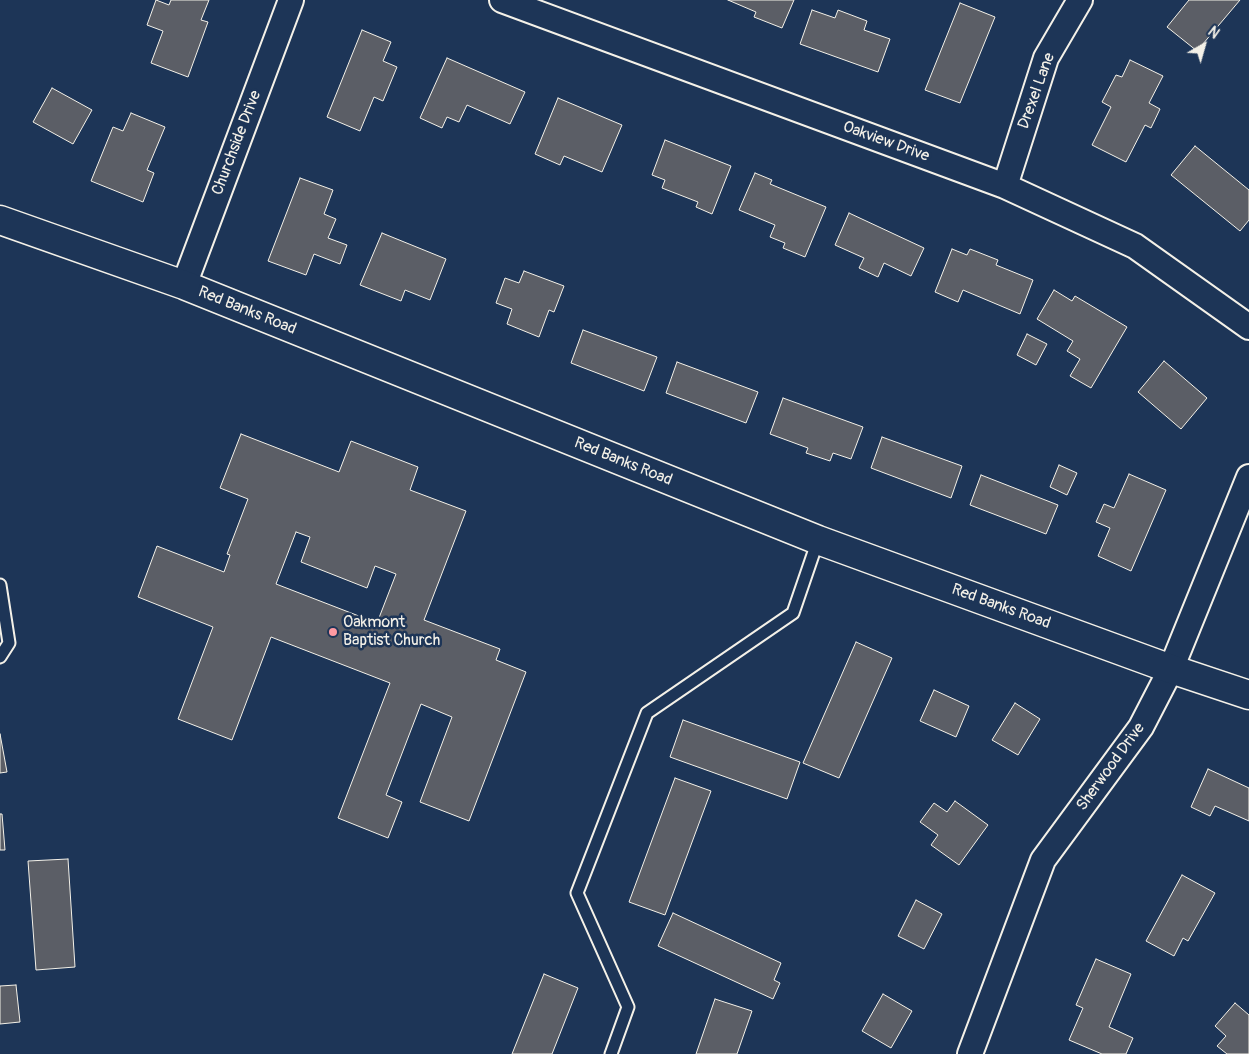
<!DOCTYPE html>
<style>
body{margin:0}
#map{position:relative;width:1249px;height:1054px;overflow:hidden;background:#1d3557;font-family:Pangolin,sans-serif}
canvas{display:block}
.north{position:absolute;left:1179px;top:20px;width:50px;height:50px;-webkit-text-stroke:4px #1d3557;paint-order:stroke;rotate:38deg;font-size:14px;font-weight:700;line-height:20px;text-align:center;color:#f4f1e8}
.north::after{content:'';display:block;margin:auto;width:18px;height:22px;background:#f4f1e8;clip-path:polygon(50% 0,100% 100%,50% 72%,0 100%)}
</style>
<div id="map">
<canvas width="1249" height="1054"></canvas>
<div class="north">N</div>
</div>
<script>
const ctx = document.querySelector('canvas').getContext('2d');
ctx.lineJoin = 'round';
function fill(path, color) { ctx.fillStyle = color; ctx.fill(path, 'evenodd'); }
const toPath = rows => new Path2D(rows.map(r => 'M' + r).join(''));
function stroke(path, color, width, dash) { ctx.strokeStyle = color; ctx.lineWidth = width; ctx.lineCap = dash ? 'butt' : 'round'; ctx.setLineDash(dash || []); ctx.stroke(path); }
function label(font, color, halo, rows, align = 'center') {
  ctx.font = font + ' Pangolin,sans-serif'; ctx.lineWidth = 5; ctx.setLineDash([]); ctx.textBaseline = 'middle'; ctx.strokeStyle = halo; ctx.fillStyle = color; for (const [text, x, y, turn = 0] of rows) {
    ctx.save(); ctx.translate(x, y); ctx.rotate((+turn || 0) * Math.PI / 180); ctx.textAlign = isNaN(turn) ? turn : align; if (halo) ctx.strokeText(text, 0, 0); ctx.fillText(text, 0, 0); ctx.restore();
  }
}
const building = toPath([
 [156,0,169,5,171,0,209,0,201,20,208,22,188,77,151,63,163,31,147,25,156,0],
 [728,0,794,0,782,28,754,17,756,12,728,0],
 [1189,0,1240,0,1197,51,1167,27,1189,0],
 [960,3,995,17,960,103,925,90,960,3],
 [812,10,835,18,838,10,867,21,864,30,890,39,878,72,800,44,812,10],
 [362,30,391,42,383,61,397,67,383,101,374,97,360,131,327,117,362,30],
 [447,58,525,92,510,124,467,105,459,122,447,117,442,128,420,118,447,58],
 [1130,60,1163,76,1149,103,1160,109,1151,128,1145,125,1126,162,1092,145,1111,107,1102,102,1116,75,1122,77,1130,60],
 [52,88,92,110,73,144,33,122,52,88],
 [558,98,622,125,602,172,564,156,560,165,535,154,558,98],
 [131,113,165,127,147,170,154,173,143,202,91,181,113,127,123,131,131,113],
 [665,140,731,166,712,214,696,207,698,202,662,188,665,180,652,175,665,140],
 [1195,146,1249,190,1249,220,1240,231,1171,175,1195,146],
 [755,173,772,180,770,184,826,207,805,257,783,248,785,243,770,237,775,225,739,210,755,173],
 [300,178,333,190,324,214,336,219,328,238,347,245,340,264,314,254,306,275,268,261,300,178],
 [849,213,924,248,911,276,884,263,878,277,859,268,864,258,835,245,849,213],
 [382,233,446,259,430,300,405,290,401,301,360,285,382,233],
 [952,249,967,255,970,249,998,260,996,265,1033,280,1020,314,963,290,958,302,935,292,952,249],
 [524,271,564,286,554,312,549,310,539,337,507,324,512,309,496,303,505,278,519,283,524,271],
 [1054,290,1072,301,1075,296,1127,327,1091,388,1070,376,1080,359,1067,351,1073,341,1037,319,1054,290],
 [583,330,657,357,644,391,571,363,583,330],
 [1027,334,1047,344,1036,365,1017,355,1027,334],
 [1164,361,1207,398,1181,429,1138,392,1164,361],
 [677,362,758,392,746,423,666,393,677,362],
 [783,398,863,427,851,459,833,453,830,461,806,453,808,448,770,434,783,398],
 [241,434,339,472,351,441,418,467,410,490,466,511,424,620,500,649,496,660,526,672,469,821,420,802,452,717,421,704,386,795,402,802,388,838,338,818,390,683,271,637,232,740,178,719,213,627,138,597,157,546,224,572,230,555,227,554,248,499,220,488,241,434],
 [296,532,310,537,301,562,367,588,375,566,396,574,377,623,276,584,296,532],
 [882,437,962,466,951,498,871,468,882,437],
 [1059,465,1077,473,1067,495,1050,487,1059,465],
 [1129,474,1166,490,1131,571,1098,556,1110,528,1096,522,1104,504,1114,508,1129,474],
 [981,475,1058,505,1046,534,970,505,981,475],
 [856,642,892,658,839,778,803,763,856,642],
 [934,690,969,706,956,737,920,721,934,690],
 [1015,703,1040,719,1018,755,992,740,1015,703],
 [683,720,800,762,787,799,670,757,683,720],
 [0,734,7,772,0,773,0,734],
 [1208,769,1249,788,1249,821,1215,806,1210,816,1191,807,1208,769],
 [675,778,711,791,665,915,629,902,675,778],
 [955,801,988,825,959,865,931,845,938,835,920,822,934,803,947,812,955,801],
 [0,814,2,814,5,850,0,850,0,814],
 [68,859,75,967,36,970,28,861,68,859],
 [1182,875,1215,893,1188,941,1183,938,1174,956,1146,941,1182,875],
 [916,900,942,914,924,949,898,936,916,900],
 [673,913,781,963,774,980,780,983,773,999,658,946,673,913],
 [1096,959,1131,974,1109,1027,1133,1038,1126,1054,1102,1054,1069,1040,1083,1008,1076,1005,1096,959],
 [544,974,578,988,552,1054,512,1054,544,974],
 [16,985,20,1022,0,1024,0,986,16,985],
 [883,994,912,1011,891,1048,862,1031,883,994],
 [715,999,752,1011,737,1054,696,1054,715,999],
 [1235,1003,1249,1015,1249,1054,1227,1054,1217,1046,1226,1036,1215,1026,1235,1003]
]);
fill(building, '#5b5e66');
stroke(building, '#f4f1e8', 1);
const service = toPath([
 [0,585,9,643,0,657],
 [611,1054,628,1007,577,893,647,713,793,613,818,540]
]);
const minor = toPath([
 [502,0,1005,186,1135,246,1249,327],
 [1005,186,1046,58,1080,0],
 [184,285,291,0],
 [970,1054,1043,860,1141,727,1171,669,1249,477]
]);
const tertiary = toPath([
 [0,220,184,285,818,540,1171,669,1249,695]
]);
stroke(service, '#f4f1e8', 15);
stroke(minor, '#f4f1e8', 28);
stroke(tertiary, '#f4f1e8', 31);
stroke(service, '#1d3557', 11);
stroke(minor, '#1d3557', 24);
stroke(tertiary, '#1d3557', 28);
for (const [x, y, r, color] of [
 [333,632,5,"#ff9aa2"]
]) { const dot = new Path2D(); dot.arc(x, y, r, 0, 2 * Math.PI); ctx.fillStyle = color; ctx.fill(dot); stroke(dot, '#1d3557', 2); }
label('16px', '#f4f1e8', '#1d3557', [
 ["Drexel Lane",1037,91,-70],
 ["Oakview Drive",886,142,20],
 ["Churchside Drive",237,143,-69],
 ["Red Banks Road",247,311,22],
 ["Red Banks Road",623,462,22],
 ["Red Banks Road",1001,607,20],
 ["Sherwood Drive",1111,767,-54]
]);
label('16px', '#f4f1e8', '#1d3557', [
 ["Oakmont",343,623],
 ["Baptist Church",343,641]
], 'left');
</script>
